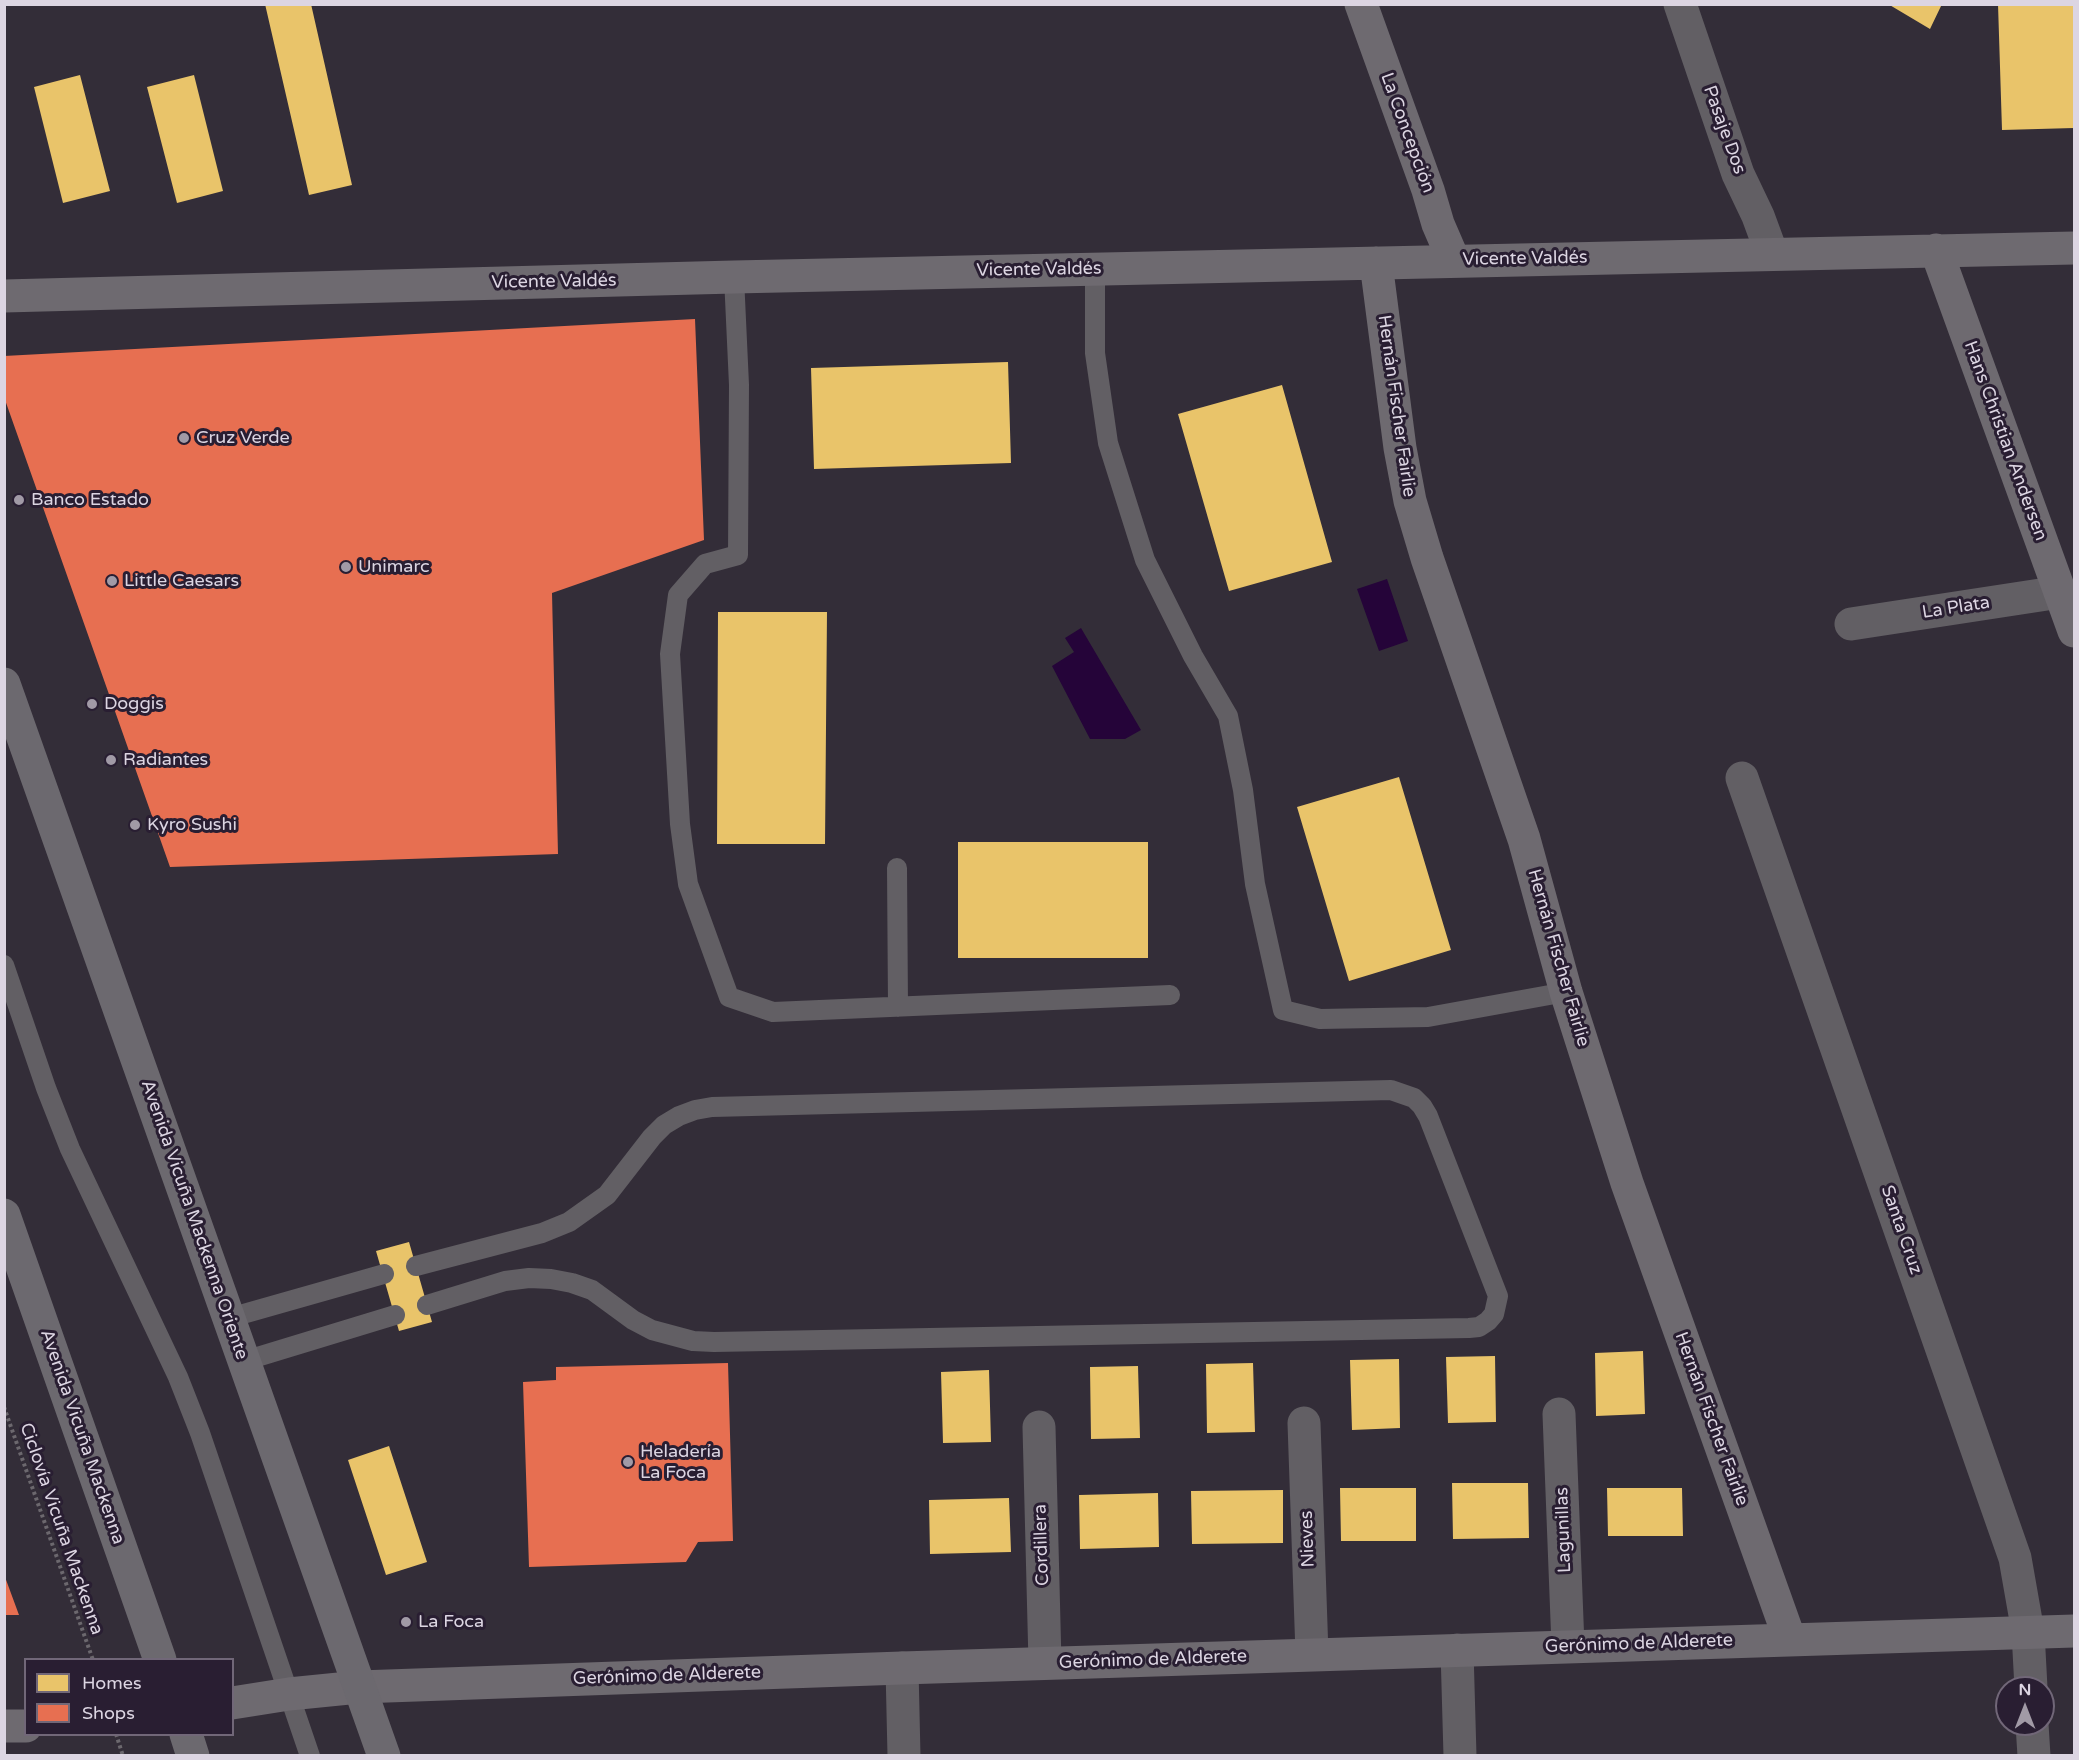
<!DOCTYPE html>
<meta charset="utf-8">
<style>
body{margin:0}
#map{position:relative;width:2079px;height:1760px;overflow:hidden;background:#332d38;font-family:"Varela Round",sans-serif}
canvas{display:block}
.frame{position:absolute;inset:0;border:6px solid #dcd5e2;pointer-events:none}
.legend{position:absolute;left:24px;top:1658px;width:210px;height:78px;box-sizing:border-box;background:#291e32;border:2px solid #716778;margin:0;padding:8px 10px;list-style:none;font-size:18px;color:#dcd5e2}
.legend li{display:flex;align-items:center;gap:12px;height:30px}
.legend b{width:30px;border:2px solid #716778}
.north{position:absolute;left:1995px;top:1676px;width:60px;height:60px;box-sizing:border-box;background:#291e32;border:2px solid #716778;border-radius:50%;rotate:0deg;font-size:16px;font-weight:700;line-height:24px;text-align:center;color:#dcd5e2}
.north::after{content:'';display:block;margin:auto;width:21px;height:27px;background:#a19aa6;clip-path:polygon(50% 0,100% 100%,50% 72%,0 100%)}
</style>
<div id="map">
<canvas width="2079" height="1760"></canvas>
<div class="frame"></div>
<ul class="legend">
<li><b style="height:16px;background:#e9c46a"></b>Homes</li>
<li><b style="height:16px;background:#e76f51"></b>Shops</li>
</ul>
<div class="north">N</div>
</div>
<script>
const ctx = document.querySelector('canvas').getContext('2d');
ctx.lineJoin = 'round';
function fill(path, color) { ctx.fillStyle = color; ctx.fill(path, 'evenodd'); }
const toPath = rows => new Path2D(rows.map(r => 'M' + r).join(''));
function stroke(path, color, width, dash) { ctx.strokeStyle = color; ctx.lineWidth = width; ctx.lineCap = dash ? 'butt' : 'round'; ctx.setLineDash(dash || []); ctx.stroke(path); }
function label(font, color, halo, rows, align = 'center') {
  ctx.font = font + ' "Varela Round",sans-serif'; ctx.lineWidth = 6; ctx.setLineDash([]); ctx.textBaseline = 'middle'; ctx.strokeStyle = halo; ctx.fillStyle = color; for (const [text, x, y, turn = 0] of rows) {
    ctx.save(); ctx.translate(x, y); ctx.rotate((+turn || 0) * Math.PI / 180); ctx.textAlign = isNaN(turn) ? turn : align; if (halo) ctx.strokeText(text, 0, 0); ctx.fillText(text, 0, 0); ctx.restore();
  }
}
fill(toPath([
 [1387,579,1408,641,1379,651,1357,589],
 [1081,628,1141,730,1125,739,1090,739,1052,666,1074,652,1065,638]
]), '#250439');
fill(toPath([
 [265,4,311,4,352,185,309,195],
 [1888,4,1942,4,1930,29],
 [1998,4,2074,4,2074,128,2002,130],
 [80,75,110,191,63,203,34,87],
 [194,75,223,191,177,203,147,87],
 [1008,362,1011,463,814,469,811,368],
 [1282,385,1332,562,1229,591,1178,414],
 [718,612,827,612,825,844,717,844],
 [1399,777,1451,950,1349,981,1297,807],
 [958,842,1148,842,1148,958,958,958],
 [409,1242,432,1322,399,1331,376,1251],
 [1643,1351,1645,1414,1596,1416,1595,1353],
 [1495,1356,1496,1422,1448,1423,1446,1357],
 [1399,1359,1400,1428,1352,1430,1350,1360],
 [1253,1363,1255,1432,1207,1433,1206,1364],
 [1138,1366,1140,1438,1091,1439,1090,1367],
 [989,1370,991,1442,943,1443,941,1372],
 [389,1446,427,1562,386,1575,348,1460],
 [1452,1483,1528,1483,1529,1538,1453,1539],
 [1340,1488,1416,1488,1416,1541,1341,1541],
 [1607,1488,1682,1488,1683,1536,1608,1536],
 [1283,1490,1283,1543,1192,1544,1191,1491],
 [1158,1493,1159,1547,1080,1549,1079,1495],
 [1009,1498,1011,1552,930,1554,929,1500]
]), '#e9c46a');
fill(toPath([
 [695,319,704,540,552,593,558,854,170,867,4,397,4,356],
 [728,1363,733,1541,698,1542,686,1562,529,1567,523,1382,556,1380,556,1367],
 [4,1577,5,1577,19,1615,4,1615]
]), '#e76f51');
stroke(toPath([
 [4,1407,93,1660],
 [116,1734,123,1756]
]), '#6c686e', 4, [3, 3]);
stroke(toPath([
 [1095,269,1095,353,1108,443,1145,560,1193,656,1228,716,1243,790,1255,884,1283,1010,1320,1019,1428,1017,1566,992],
 [734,277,739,385,738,555,705,564,678,595,670,654,680,824,688,884,729,997,773,1012,1170,995],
 [897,868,898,1007],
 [4,965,46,1088,70,1149,178,1377,200,1433,310,1756],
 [416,1266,542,1233,569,1222,607,1195,652,1137,664,1125,679,1116,695,1110,712,1107,1391,1090,1414,1098,1422,1106,1428,1116,1498,1296,1494,1314,1488,1321,1479,1327,1469,1328,714,1342,693,1341,652,1330,633,1320,592,1290,572,1283,551,1279,529,1278,505,1281,427,1305],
 [229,1318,384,1274],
 [244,1361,395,1315]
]), '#625f64', 20);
stroke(toPath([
 [1680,4,1738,174,1758,216,1772,254],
 [1851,624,2060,592],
 [1742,778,2015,1558,2028,1632,2031,1688],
 [1559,1414,1568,1646],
 [1304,1423,1312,1654],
 [1039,1427,1045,1663],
 [1457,1650,1460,1756],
 [902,1668,904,1756],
 [2032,1724,2034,1756]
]), '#625f64', 33);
stroke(toPath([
 [1361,4,1428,190,1438,224,1454,261],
 [1936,250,2074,631],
 [1376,263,1400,448,1410,501,1427,558,1524,839,1566,992,1627,1183,1790,1640],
 [4,296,734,277,2074,248],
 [232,1703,289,1694,359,1687,902,1668,2074,1631],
 [4,1726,26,1726]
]), '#6e6a70', 33);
stroke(toPath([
 [4,684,384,1756],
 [4,1215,160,1660],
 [186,1734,193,1756]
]), '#6c696f', 33);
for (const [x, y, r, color] of [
 [184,438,6,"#a19aa6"],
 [19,500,6,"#a19aa6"],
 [346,567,6,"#a19aa6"],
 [112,581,6,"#a19aa6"],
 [92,704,6,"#a19aa6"],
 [111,760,6,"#a19aa6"],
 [135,825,6,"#a19aa6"],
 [628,1462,6,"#a19aa6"],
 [406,1622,6,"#a19aa6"]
]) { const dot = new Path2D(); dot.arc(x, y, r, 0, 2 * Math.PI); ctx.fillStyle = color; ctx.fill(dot); stroke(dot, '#291e32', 2); }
label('18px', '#dcd5e2', '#291e32', [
 ["Pasaje Dos",1724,130,70],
 ["La Concepción",1407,133,70],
 ["Vicente Valdés",1525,259,-1],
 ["Vicente Valdés",1039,270,-1],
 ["Vicente Valdés",554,282,-1],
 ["Hernán Fischer Fairlie",1396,406,82],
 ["Hans Christian Andersen",2005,441,70],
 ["La Plata",1956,608,-9],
 ["Hernán Fischer Fairlie",1558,958,74],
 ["Avenida Vicuña Mackenna Oriente",194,1220,71],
 ["Santa Cruz",1901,1230,71],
 ["Hernán Fischer Fairlie",1711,1419,70],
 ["Avenida Vicuña Mackenna",82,1437,71],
 ["Ciclovía Vicuña Mackenna",61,1529,71],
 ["Lagunillas",1564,1530,-92],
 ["Nieves",1308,1539,-92],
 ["Cordillera",1042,1545,-92],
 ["Gerónimo de Alderete",1639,1644,-2],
 ["Gerónimo de Alderete",1153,1660,-2],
 ["Gerónimo de Alderete",667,1676,-2]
]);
label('18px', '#dcd5e2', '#291e32', [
 ["Cruz Verde",196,438],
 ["Banco Estado",31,500],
 ["Unimarc",358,567],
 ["Little Caesars",124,581],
 ["Doggis",104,704],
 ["Radiantes",123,760],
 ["Kyro Sushi",147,825],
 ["Heladería",640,1452],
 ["La Foca",640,1473],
 ["La Foca",418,1622]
], 'left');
</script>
